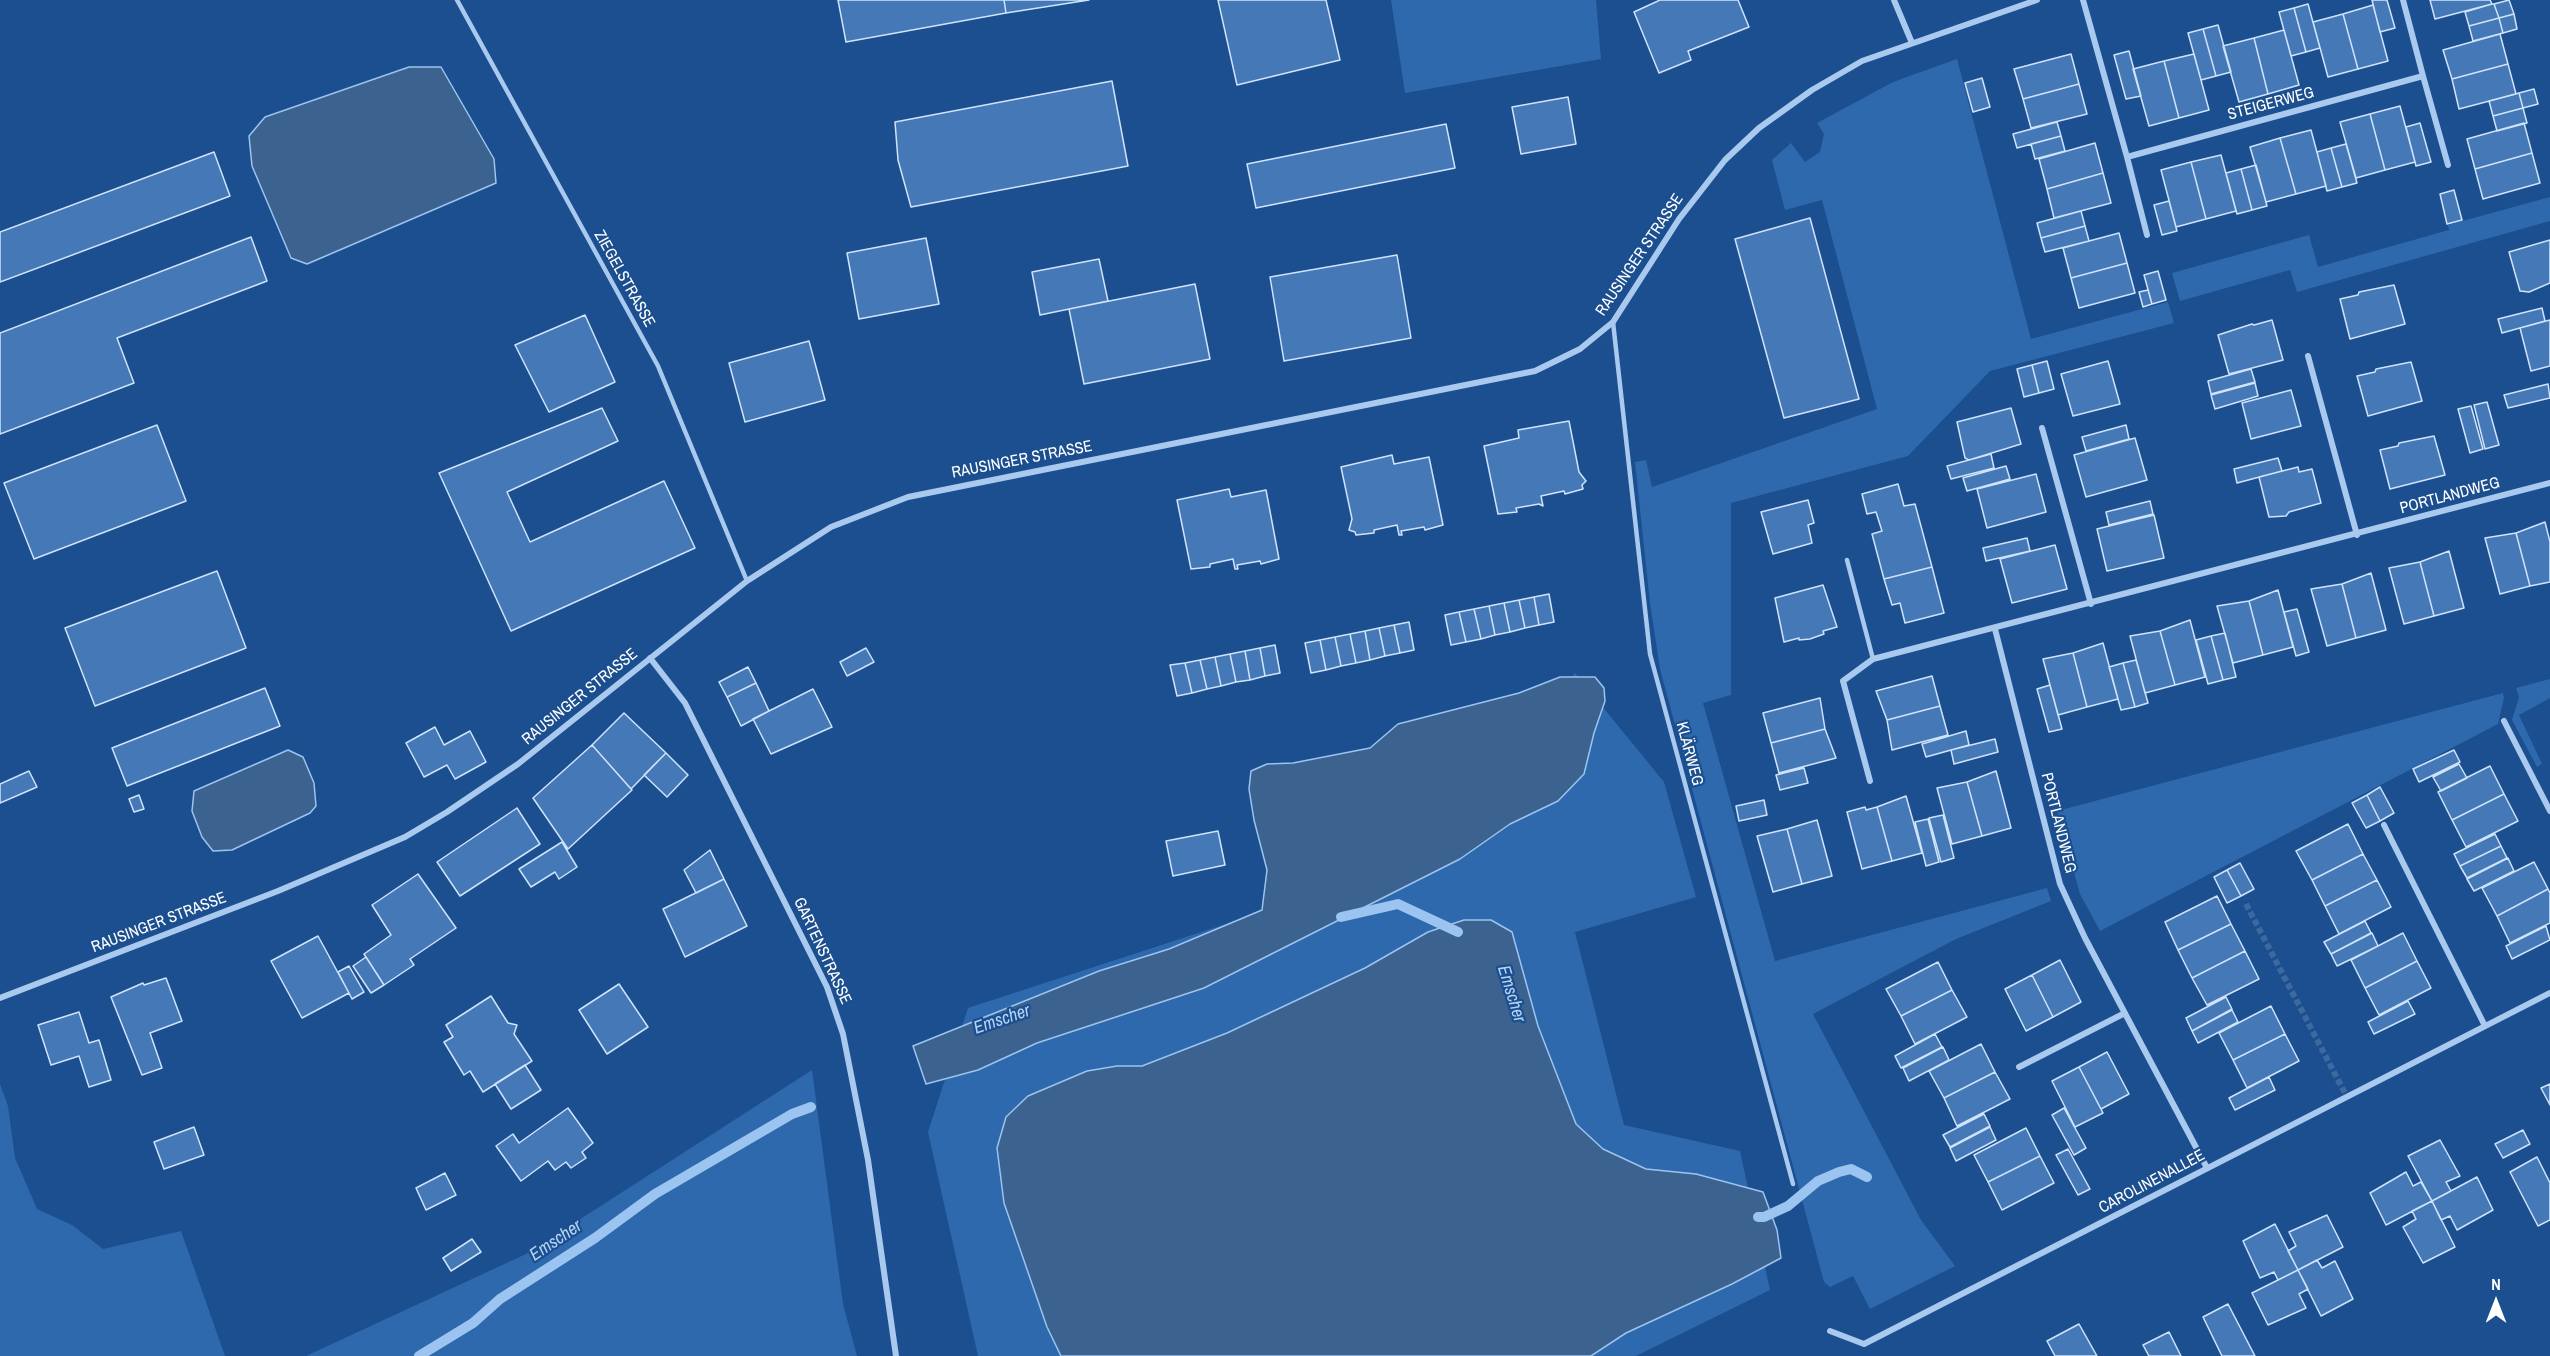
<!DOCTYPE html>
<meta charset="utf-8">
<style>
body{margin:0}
#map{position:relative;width:2550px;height:1356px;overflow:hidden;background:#1b4f8f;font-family:"Archivo Narrow",sans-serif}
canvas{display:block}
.north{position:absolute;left:2466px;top:1272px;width:60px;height:60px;-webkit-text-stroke:4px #1b4f8f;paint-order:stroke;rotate:0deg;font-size:16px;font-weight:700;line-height:24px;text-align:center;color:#fff}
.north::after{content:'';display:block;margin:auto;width:21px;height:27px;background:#fff;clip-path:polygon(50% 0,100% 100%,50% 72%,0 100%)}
</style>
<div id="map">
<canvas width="2550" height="1356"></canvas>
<div class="north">N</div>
</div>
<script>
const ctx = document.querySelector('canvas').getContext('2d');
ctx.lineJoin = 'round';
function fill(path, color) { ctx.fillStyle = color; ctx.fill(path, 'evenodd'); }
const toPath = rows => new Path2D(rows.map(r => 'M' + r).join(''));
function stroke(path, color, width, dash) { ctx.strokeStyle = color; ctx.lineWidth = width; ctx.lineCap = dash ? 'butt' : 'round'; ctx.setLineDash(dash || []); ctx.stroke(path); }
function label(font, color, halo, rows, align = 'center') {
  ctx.font = font + ' "Archivo Narrow",sans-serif'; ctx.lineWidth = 4.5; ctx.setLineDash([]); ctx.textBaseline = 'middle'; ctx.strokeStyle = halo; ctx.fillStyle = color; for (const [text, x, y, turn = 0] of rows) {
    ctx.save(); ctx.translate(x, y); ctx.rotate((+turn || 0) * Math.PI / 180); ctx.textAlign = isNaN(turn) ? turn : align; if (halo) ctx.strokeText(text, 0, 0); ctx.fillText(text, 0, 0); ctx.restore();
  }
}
fill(toPath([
 [1391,0,1596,0,1601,59,1405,93],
 [1957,59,2031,339,2168,302,2174,323,1990,371,1908,456,1731,503,1731,695,1703,703,1775,961,2047,888,2051,901,1956,939,1813,1014,1921,1220,1955,1266,1870,1309,1853,1276,1830,1287,1824,1282,1660,669,1650,603,1635,462,1646,460,1652,487,1877,409,1822,200,1785,210,1772,160,1791,143,1805,162,1820,152,1824,134,1817,123,1893,82],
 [2550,197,2550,221,2297,292,2290,270,2180,301,2172,273,2309,235,2318,267,2449,230,2448,225],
 [1575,673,1664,782,1696,897,1575,932,1624,1125,1740,1151,1770,1290,1636,1356,978,1356,928,1132,968,1008,1456,849],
 [2550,679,2550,698,2519,715,2542,764,2537,767,2512,720,2519,697,2516,688],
 [2503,693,2504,698,2498,724,2100,931,2080,894,2057,811],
 [812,1070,843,1304,857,1356,306,1356,526,1254],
 [0,1084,8,1106,15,1158,37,1209,72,1225,103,1249,181,1231,225,1356,0,1356]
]), '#2e69ad');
const water = toPath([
 [409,67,441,67,494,159,496,183,307,264,291,258,252,166,249,136,265,117,409,67],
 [1560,677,1595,677,1604,688,1605,701,1594,733,1584,774,1558,801,1510,824,1460,859,1204,988,1037,1043,978,1070,926,1084,913,1046,1099,971,1169,949,1262,910,1267,870,1254,820,1249,789,1251,771,1267,764,1293,763,1370,748,1398,724,1519,693,1560,677],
 [288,750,303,757,314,783,316,806,310,813,232,850,213,851,202,837,192,811,194,791,288,750],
 [1464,920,1491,920,1512,932,1538,1026,1576,1124,1603,1149,1646,1169,1696,1174,1763,1192,1777,1230,1781,1258,1732,1284,1626,1333,1591,1356,1061,1356,1047,1327,1004,1203,997,1148,1006,1117,1028,1096,1087,1071,1117,1066,1142,1066,1227,1033,1365,968,1428,932,1464,920]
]);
fill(water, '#3c6290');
stroke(water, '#9cc4f0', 1.5);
stroke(toPath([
 [1341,917,1398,904,1458,932],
 [1758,1217,1764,1217,1788,1206,1818,1181,1839,1172,1851,1169,1867,1177],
 [419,1356,473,1323,500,1299,595,1238,655,1194,792,1114,811,1107]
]), '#9cc4f0', 10);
const building = toPath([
 [838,0,1004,0,1006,13,846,42,838,0],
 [1004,0,1089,0,1006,13,1004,0],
 [1218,0,1326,0,1340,60,1237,85,1218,0],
 [1660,0,1738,0,1749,27,1688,51,1691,60,1659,73,1634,12,1660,0],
 [2372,0,2387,0,2395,28,2380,32,2372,0],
 [2430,0,2490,0,2492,4,2435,19,2430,0],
 [2509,0,2514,14,2499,18,2494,4,2509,0],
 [2308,4,2320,48,2306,52,2294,8,2308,4],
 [2492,4,2494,4,2499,18,2469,26,2465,12,2492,4],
 [2373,5,2388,61,2358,69,2343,14,2373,5],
 [2294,8,2306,52,2291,56,2279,12,2294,8],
 [2343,14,2358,69,2328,77,2313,22,2343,14],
 [2514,14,2517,29,2503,33,2499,18,2514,14],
 [2499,18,2503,33,2473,41,2469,26,2499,18],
 [2218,25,2231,72,2216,76,2203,29,2218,25],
 [2203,29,2216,76,2201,80,2188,33,2203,29],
 [2284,30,2299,85,2268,94,2254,38,2284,30],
 [2500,34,2508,64,2452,79,2443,50,2500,34],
 [2254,38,2268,94,2239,102,2223,46,2254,38],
 [2129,51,2141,96,2126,99,2114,55,2129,51],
 [2071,54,2079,84,2023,99,2014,69,2071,54],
 [2194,54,2209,110,2179,118,2164,61,2194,54],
 [2164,61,2179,118,2149,126,2133,69,2164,61],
 [2508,64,2516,94,2459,109,2452,79,2508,64],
 [1982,78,1990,107,1973,112,1965,83,1982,78],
 [1112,81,1128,166,911,207,898,160,895,122,1112,81],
 [2079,84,2087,114,2031,128,2023,99,2079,84],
 [2534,89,2538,104,2523,108,2519,93,2534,89],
 [2519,93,2523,108,2493,116,2489,101,2519,93],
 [1568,97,1576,144,1521,154,1512,107,1568,97],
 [2400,106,2415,162,2385,170,2370,114,2400,106],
 [2523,108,2527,123,2497,131,2493,116,2523,108],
 [2370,114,2385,170,2356,178,2340,122,2370,114],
 [2057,122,2061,136,2017,148,2013,134,2057,122],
 [2420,123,2431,162,2416,166,2406,127,2420,123],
 [2524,123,2532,153,2475,169,2467,139,2524,123],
 [1446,124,1455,168,1256,208,1247,164,1446,124],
 [2311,130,2326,186,2296,194,2280,138,2311,130],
 [2061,136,2065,151,2035,159,2031,144,2061,136],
 [2280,138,2296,194,2266,202,2250,147,2280,138],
 [2095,143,2103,173,2047,189,2039,159,2095,143],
 [2346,144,2357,183,2342,187,2331,148,2346,144],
 [2331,148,2342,187,2327,191,2317,152,2331,148],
 [214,152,230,196,0,282,0,232,214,152],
 [2532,153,2540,183,2483,199,2475,169,2532,153],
 [2221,155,2236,211,2206,219,2191,162,2221,155],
 [2191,162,2206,219,2176,227,2161,170,2191,162],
 [2256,165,2267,206,2252,210,2241,169,2256,165],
 [2241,169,2252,210,2237,214,2226,173,2241,169],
 [2103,173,2111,203,2054,218,2047,189,2103,173],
 [2454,190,2462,220,2447,224,2440,194,2454,190],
 [2169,201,2177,231,2162,235,2154,205,2169,201],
 [2081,211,2085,226,2041,238,2037,223,2081,211],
 [1810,218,1859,399,1784,418,1735,239,1810,218],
 [2085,226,2089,241,2045,252,2041,238,2085,226],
 [2119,233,2127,263,2071,278,2063,248,2119,233],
 [251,237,267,281,117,338,134,383,0,434,0,333,251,237],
 [926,238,939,304,859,319,847,253,926,238],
 [2550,240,2550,283,2529,292,2520,291,2509,252,2550,240],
 [1397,255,1411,338,1284,361,1270,277,1397,255],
 [1099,259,1108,301,1040,315,1032,272,1099,259],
 [2127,263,2135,293,2079,308,2071,278,2127,263],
 [2158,271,2166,300,2152,304,2144,275,2158,271],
 [1195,284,1210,359,1084,384,1069,309,1195,284],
 [2394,285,2405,324,2350,339,2340,299,2358,295,2359,292,2394,285],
 [2148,290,2152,304,2143,307,2139,292,2148,290],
 [2542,308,2545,321,2502,333,2498,319,2542,308],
 [585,315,615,382,549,412,515,345,585,315],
 [2272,320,2283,360,2229,374,2218,335,2252,324,2254,325,2272,320],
 [2550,320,2550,366,2531,371,2520,328,2550,320],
 [809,341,825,400,745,422,729,363,809,341],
 [2047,361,2054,389,2039,393,2032,365,2047,361],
 [2108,361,2120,404,2073,416,2061,374,2108,361],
 [2411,362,2422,401,2368,416,2357,376,2375,372,2376,369,2411,362],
 [2032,365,2039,393,2024,397,2017,369,2032,365],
 [2251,369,2255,382,2211,394,2208,381,2251,369],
 [2255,383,2258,396,2215,409,2211,395,2255,383],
 [2548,384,2550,398,2508,408,2504,395,2548,384],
 [2291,390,2301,426,2251,439,2242,403,2291,390],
 [2487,402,2499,445,2485,449,2474,405,2487,402],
 [2471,406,2483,449,2470,453,2458,409,2471,406],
 [602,408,618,441,507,492,530,542,664,481,695,548,511,631,439,473,602,408],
 [2011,408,2021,444,1969,460,1965,458,1957,422,2011,408],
 [1569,421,1579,472,1586,481,1582,485,1583,489,1565,494,1564,491,1541,496,1543,506,1539,504,1516,508,1517,512,1498,514,1484,446,1519,438,1518,430,1569,421],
 [157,425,186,501,34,559,4,483,157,425],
 [2126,425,2129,439,2086,451,2082,437,2126,425],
 [2434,436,2445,475,2390,489,2380,450,2398,446,2399,443,2434,436],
 [2135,438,2147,480,2086,497,2074,455,2135,438],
 [1991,454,1994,468,1951,479,1947,466,1991,454],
 [1392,455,1394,464,1429,457,1443,525,1425,530,1424,527,1401,531,1402,535,1399,535,1397,525,1374,530,1374,533,1356,535,1355,532,1349,530,1352,519,1341,467,1392,455],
 [2278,458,2282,471,2237,483,2234,469,2278,458],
 [2006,466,2010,479,1967,491,1963,478,2006,466],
 [2298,467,2299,472,2312,469,2321,503,2289,512,2286,516,2269,517,2259,477,2298,467],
 [2036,474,2046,512,1987,528,1977,489,2036,474],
 [1898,484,1904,506,1915,504,1932,567,1884,579,1872,534,1882,531,1876,512,1867,514,1862,494,1898,484],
 [1229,489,1231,497,1266,490,1279,559,1261,564,1260,561,1237,565,1238,569,1235,569,1233,559,1210,564,1210,567,1191,569,1177,500,1229,489],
 [1808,500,1814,523,1808,525,1812,543,1773,554,1761,512,1808,500],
 [2150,501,2153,514,2109,525,2106,512,2150,501],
 [2154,515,2164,558,2107,571,2097,529,2154,515],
 [2545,522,2550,542,2550,582,2530,586,2516,533,2545,522],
 [2516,533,2530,586,2500,594,2485,538,2516,533],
 [2027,538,2030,551,1986,561,1983,548,2027,538],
 [2055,545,2067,589,2012,603,2000,559,2055,545],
 [2449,551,2464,608,2434,616,2420,562,2449,551],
 [2420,562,2434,616,2404,624,2389,568,2420,562],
 [1932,567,1944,613,1905,623,1900,603,1892,605,1884,579,1932,567],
 [217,571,246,648,95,706,65,628,217,571],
 [2371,573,2386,630,2356,638,2342,584,2371,573],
 [2342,584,2356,638,2327,646,2311,589,2342,584],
 [1823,585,1837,627,1823,631,1824,634,1810,639,1799,640,1799,638,1784,642,1775,598,1823,585],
 [2278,590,2293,647,2263,655,2249,601,2278,590],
 [1549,594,1554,622,1539,625,1534,597,1549,594],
 [1534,597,1539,625,1525,628,1519,600,1534,597],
 [1519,600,1525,628,1510,632,1504,603,1519,600],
 [2249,601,2263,655,2233,663,2217,606,2249,601],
 [1504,603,1510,632,1495,635,1489,606,1504,603],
 [1489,606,1495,635,1481,639,1474,609,1489,606],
 [1474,609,1481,639,1466,642,1459,612,1474,609],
 [2297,609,2309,652,2296,656,2284,612,2297,609],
 [1459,612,1466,642,1451,645,1445,615,1459,612],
 [2190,620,2205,677,2175,685,2160,631,2190,620],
 [1409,622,1414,650,1400,653,1394,625,1409,622],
 [1394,625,1400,653,1385,656,1379,628,1394,625],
 [1379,628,1385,656,1370,660,1365,631,1379,628],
 [1365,631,1370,660,1356,663,1350,634,1365,631],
 [2160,631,2175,685,2145,693,2130,636,2160,631],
 [2225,633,2236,677,2223,680,2211,636,2225,633],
 [1350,634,1356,663,1341,666,1335,637,1350,634],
 [2211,636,2223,680,2208,684,2196,640,2211,636],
 [1335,637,1341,666,1326,670,1320,640,1335,637],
 [1320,640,1326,670,1311,673,1305,643,1320,640],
 [2103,643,2118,699,2087,707,2073,653,2103,643],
 [1275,645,1280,673,1265,676,1260,648,1275,645],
 [866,648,874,662,847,676,840,662,866,648],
 [1260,648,1265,676,1250,680,1245,651,1260,648],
 [1245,651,1250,680,1236,682,1230,654,1245,651],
 [2073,653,2087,707,2058,715,2043,659,2073,653],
 [1230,654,1236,682,1221,686,1215,657,1230,654],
 [1215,657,1221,686,1207,689,1200,660,1215,657],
 [1200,660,1207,689,1192,693,1185,663,1200,660],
 [2136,660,2148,703,2135,707,2123,663,2136,660],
 [1185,663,1192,693,1177,696,1170,665,1185,663],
 [2123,663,2135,707,2121,710,2109,667,2123,663],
 [748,667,756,683,727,697,719,682,748,667],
 [1932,676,1940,706,1887,720,1876,691,1932,676],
 [756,683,769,711,741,726,727,697,756,683],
 [2050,685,2062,729,2049,732,2037,689,2050,685],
 [265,688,280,726,127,786,112,748,265,688],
 [813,689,832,727,771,754,753,719,813,689],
 [1820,698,1825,729,1771,743,1763,713,1820,698],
 [1940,706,1948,735,1892,750,1887,720,1940,706],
 [624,713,666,753,631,789,592,745,624,713],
 [435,727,444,745,470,731,486,762,455,779,447,765,424,777,406,743,435,727],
 [1825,729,1836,758,1779,773,1771,743,1825,729],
 [1966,731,1969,745,1926,757,1922,744,1966,731],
 [1995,739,1998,752,1954,764,1951,750,1995,739],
 [592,745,632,790,568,849,533,798,592,745],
 [2454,750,2460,762,2419,782,2413,769,2454,750],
 [666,753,688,775,667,797,644,775,666,753],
 [2459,764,2467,778,2441,791,2433,777,2459,764],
 [2490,766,2504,794,2452,820,2438,792,2490,766],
 [1804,768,1808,783,1780,790,1776,775,1804,768],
 [29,771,37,787,0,803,0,784,29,771],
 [1996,771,2011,828,1982,836,1967,782,1996,771],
 [1967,782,1982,836,1952,844,1937,788,1967,782],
 [2380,787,2394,813,2380,821,2367,795,2380,787],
 [2504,794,2518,821,2466,847,2452,820,2504,794],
 [139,795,144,809,134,812,129,799,139,795],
 [2367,795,2380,821,2366,828,2352,803,2367,795],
 [1906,796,1922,853,1892,861,1877,807,1906,796],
 [1764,800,1767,815,1739,821,1736,806,1764,800],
 [1865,807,1866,810,1877,807,1892,861,1862,869,1847,812,1865,807],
 [517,808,540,844,460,896,437,862,517,808],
 [1943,815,1954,858,1941,862,1929,818,1943,815],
 [1928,819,1939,862,1926,866,1915,822,1928,819],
 [1817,820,1832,876,1802,884,1787,829,1817,820],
 [2348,824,2363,854,2312,880,2296,851,2348,824],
 [1787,829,1802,884,1773,892,1757,836,1787,829],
 [1218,831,1225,865,1173,876,1166,841,1218,831],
 [2495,834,2501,846,2460,866,2454,854,2495,834],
 [562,842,577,867,559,879,555,872,531,887,519,869,562,842],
 [2501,846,2507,858,2467,878,2460,866,2501,846],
 [710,850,724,879,696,893,684,870,710,850],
 [2363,854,2377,880,2325,906,2312,880,2363,854],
 [2508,858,2514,871,2474,891,2467,879,2508,858],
 [2534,862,2548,889,2497,916,2482,888,2534,862],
 [2240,863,2254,889,2241,896,2227,870,2240,863],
 [2227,870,2241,896,2227,903,2214,877,2227,870],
 [418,874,456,928,410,959,414,965,384,985,364,954,391,935,372,905,418,874],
 [724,879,747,926,685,957,663,909,724,879],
 [2377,880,2391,907,2339,934,2325,906,2377,880],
 [2548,889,2550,893,2550,923,2510,943,2497,916,2548,889],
 [2217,896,2231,924,2178,950,2165,922,2217,896],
 [2365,921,2371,933,2331,954,2324,942,2365,921],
 [2231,924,2245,951,2192,978,2178,950,2231,924],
 [2546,926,2550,940,2512,959,2506,946,2546,926],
 [2372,933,2378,946,2337,966,2331,954,2372,933],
 [2403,933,2417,961,2365,988,2351,960,2403,933],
 [318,936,349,993,302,1018,271,961,318,936],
 [2245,951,2259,979,2207,1005,2192,978,2245,951],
 [366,957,384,985,371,993,353,966,366,957],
 [2060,960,2081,1002,2053,1017,2032,975,2060,960],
 [2417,961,2431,988,2379,1015,2365,988,2417,961],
 [1938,962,1952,990,1901,1016,1886,989,1938,962],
 [349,966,364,992,352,999,338,972,349,966],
 [2032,975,2053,1017,2026,1031,2005,989,2032,975],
 [166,978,182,1021,150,1033,162,1068,142,1075,111,997,143,983,144,985,166,978],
 [619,984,648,1027,607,1054,579,1010,619,984],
 [1952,990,1967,1017,1915,1044,1901,1016,1952,990],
 [491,996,508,1023,517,1025,514,1034,532,1061,483,1092,470,1071,464,1075,444,1042,453,1037,446,1025,491,996],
 [2226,997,2232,1009,2192,1031,2186,1018,2226,997],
 [2408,1001,2415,1014,2374,1034,2368,1022,2408,1001],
 [2271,1006,2285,1034,2233,1060,2219,1033,2271,1006],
 [2232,1010,2238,1022,2198,1043,2192,1031,2232,1010],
 [79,1012,89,1043,99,1040,111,1080,89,1087,79,1056,51,1065,38,1025,79,1012],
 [1935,1034,1942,1047,1901,1068,1895,1056,1935,1034],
 [2285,1034,2299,1061,2247,1088,2233,1060,2285,1034],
 [1981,1044,1995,1072,1944,1098,1929,1071,1981,1044],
 [1943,1047,1949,1060,1909,1081,1903,1068,1943,1047],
 [2107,1052,2129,1094,2101,1109,2079,1067,2107,1052],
 [525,1065,541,1090,511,1109,495,1084,525,1065],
 [2079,1067,2103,1113,2075,1127,2052,1081,2079,1067],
 [1995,1072,2010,1099,1957,1126,1944,1098,1995,1072],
 [2269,1077,2275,1090,2235,1110,2229,1098,2269,1077],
 [2550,1084,2550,1105,2541,1088,2550,1084],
 [568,1108,593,1143,582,1152,586,1158,571,1168,566,1162,555,1170,548,1161,521,1181,496,1146,513,1134,519,1143,568,1108],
 [2064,1108,2086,1148,2074,1155,2052,1115,2064,1108],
 [1984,1114,1990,1126,1950,1147,1943,1135,1984,1114],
 [194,1127,204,1155,164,1169,154,1142,194,1127],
 [1990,1127,1996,1140,1956,1161,1950,1148,1990,1127],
 [2026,1128,2040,1156,1988,1182,1974,1155,2026,1128],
 [2523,1130,2530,1144,2503,1158,2495,1144,2523,1130],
 [2440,1140,2460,1176,2446,1182,2451,1191,2432,1201,2408,1156,2440,1140],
 [2068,1149,2090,1189,2078,1195,2056,1155,2068,1149],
 [2040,1156,2054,1183,2002,1210,1988,1182,2040,1156],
 [2537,1157,2550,1183,2550,1220,2538,1226,2510,1172,2537,1157],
 [2406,1172,2413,1186,2421,1182,2432,1201,2386,1225,2370,1193,2406,1172],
 [445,1173,456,1195,426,1210,416,1188,445,1173],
 [2477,1177,2493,1210,2457,1230,2450,1216,2441,1220,2432,1201,2477,1177],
 [2432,1201,2455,1247,2423,1263,2403,1227,2416,1219,2412,1211,2432,1201],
 [2327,1215,2343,1247,2298,1270,2288,1251,2296,1246,2289,1232,2327,1215],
 [2275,1224,2298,1270,2278,1280,2274,1272,2260,1278,2243,1241,2275,1224],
 [472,1239,481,1252,451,1271,443,1258,472,1239],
 [2317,1260,2322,1268,2335,1261,2353,1299,2321,1316,2298,1270,2317,1260],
 [2298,1270,2308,1289,2299,1294,2306,1308,2268,1325,2252,1293,2298,1270],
 [2228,1304,2255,1356,2222,1356,2203,1317,2228,1304],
 [2079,1324,2097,1356,2055,1356,2047,1341,2079,1324],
 [2169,1332,2181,1356,2149,1356,2143,1345,2169,1332]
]);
fill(building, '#4478b7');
stroke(building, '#cfe3fa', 1.5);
stroke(toPath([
 [2246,904,2347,1097]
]), '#3d69a0', 6, [6, 3]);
stroke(toPath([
 [457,0,658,366,747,581],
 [1613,322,1650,654,1793,1184],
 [1847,560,1873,659]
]), '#a9c9ee', 4.5);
stroke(toPath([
 [1894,0,1912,43],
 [2083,0,2127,157,2423,76,2403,0],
 [2423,76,2448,165],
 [2127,157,2147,235],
 [2308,356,2357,535],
 [2042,428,2091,604],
 [1995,629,2060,884,2085,938,2207,1168],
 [650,658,685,703,827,987,843,1034,868,1160,896,1356],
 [2504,721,2550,811],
 [1870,781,1843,681,1873,659,2550,483],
 [2384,825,2485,1026],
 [0,998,278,891,405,837,447,812,518,764,747,581,831,527,908,497,1535,371,1580,349,1613,322,1679,219,1725,160,1759,128,1812,90,1862,61,2037,0],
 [2019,1067,2125,1013],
 [1830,1331,1864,1344,2550,993]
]), '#a9c9ee', 6);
label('16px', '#fff', '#1b4f8f', [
 ["STEIGERWEG",2271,104,-15],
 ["RAUSINGER STRASSE",1640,255,-56],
 ["ZIEGELSTRASSE",624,279,61],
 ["RAUSINGER STRASSE",1022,460,-11],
 ["PORTLANDWEG",2450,496,-15],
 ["RAUSINGER STRASSE",580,697,-39],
 ["KLÄRWEG",1689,754,75],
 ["PORTLANDWEG",2058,823,76],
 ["RAUSINGER STRASSE",159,923,-21],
 ["GARTENSTRASSE",822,951,65],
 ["CAROLINENALLEE",2152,1182,-28]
]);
label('italic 18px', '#b5d3f5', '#1b4f8f', [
 ["Emscher",1511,994,73],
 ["Emscher",1002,1020,-19],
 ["Emscher",556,1241,-34]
]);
</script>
